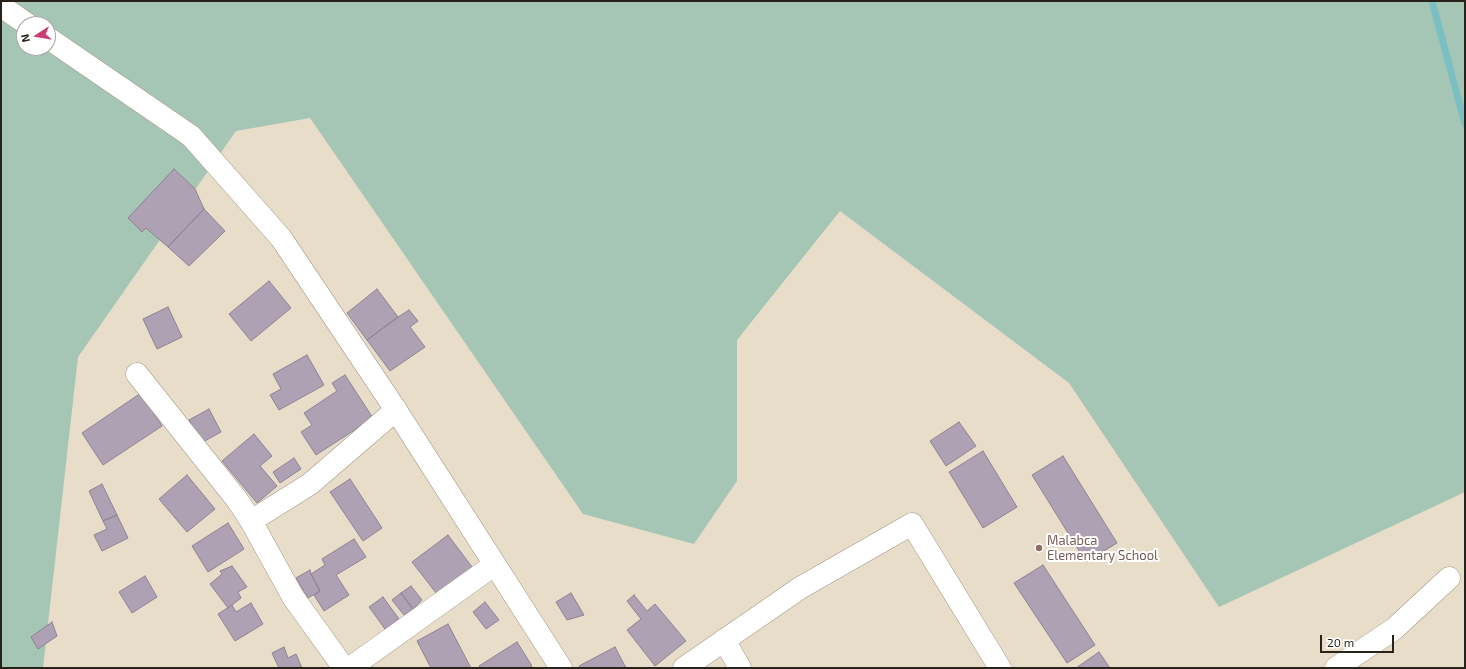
<!DOCTYPE html>
<style>
body{margin:0}
#map{position:relative;width:1466px;height:669px;overflow:hidden;background:#e8ddc8;font-family:"Exo 2",sans-serif}
canvas{display:block}
.frame{position:absolute;inset:0;border:2px solid #27231b;pointer-events:none}
.north{position:absolute;left:16px;top:16px;width:40px;height:40px;box-sizing:border-box;background:#fff;border:1px solid #a9a7a4;border-radius:50%;rotate:258deg;font-size:11px;font-weight:700;line-height:16px;text-align:center;color:#27231b}
.north::after{content:'';display:block;margin:auto;width:14px;height:18px;background:#c93e76;clip-path:polygon(50% 0,100% 100%,50% 72%,0 100%)}
.scale{position:absolute;left:1320px;top:635px;width:74px;height:18px;box-sizing:border-box;border:2px solid #27231b;border-top:0;padding-left:5px;font-size:12px;line-height:14px;white-space:nowrap;color:#27231b;-webkit-text-stroke:3px #fff;paint-order:stroke}
</style>
<div id="map">
<canvas width="1466" height="669"></canvas>
<div class="frame"></div>
<div class="north">N</div>
<div class="scale">20 m</div>
</div>
<script>
const ctx = document.querySelector('canvas').getContext('2d');
ctx.lineJoin = 'round';
function fill(path, color) { ctx.fillStyle = color; ctx.fill(path, 'evenodd'); }
const toPath = rows => new Path2D(rows.map(r => 'M' + r).join(''));
function stroke(path, color, width, dash) { ctx.strokeStyle = color; ctx.lineWidth = width; ctx.lineCap = dash ? 'butt' : 'round'; ctx.setLineDash(dash || []); ctx.stroke(path); }
function label(font, color, halo, rows, align = 'center') {
  ctx.font = font + ' "Exo 2",sans-serif'; ctx.lineWidth = 4; ctx.setLineDash([]); ctx.textBaseline = 'middle'; ctx.strokeStyle = halo; ctx.fillStyle = color; for (const [text, x, y, turn = 0] of rows) {
    ctx.save(); ctx.translate(x, y); ctx.rotate((+turn || 0) * Math.PI / 180); ctx.textAlign = isNaN(turn) ? turn : align; if (halo) ctx.strokeText(text, 0, 0); ctx.fillText(text, 0, 0); ctx.restore();
  }
}
fill(toPath([
 [1,1,1465,1,1465,492,1219,607,1069,383,840,211,737,340,737,481,694,544,583,514,310,118,236,131,78,357,43,668,1,668],
 [24,24,48,24,48,48,24,48]
]), '#a5c6b5');
stroke(toPath([
 [1432,1,1465,124]
]), '#7bbfc2', 7);
const building = toPath([
 [174,169,195,189,204,209,168,247,146,228,142,232,128,218,174,169],
 [204,209,225,231,189,266,168,247,204,209],
 [269,281,291,308,251,341,229,314,269,281],
 [377,289,398,317,367,340,347,313,377,289],
 [168,307,182,337,157,349,143,319,168,307],
 [409,310,418,321,410,327,425,347,390,371,367,340,398,317,409,310],
 [307,355,324,385,279,410,270,395,281,389,273,374,307,355],
 [345,375,373,418,316,455,301,432,312,425,304,413,337,391,332,383,345,375],
 [141,393,162,426,103,465,82,433,141,393],
 [209,409,221,432,201,443,189,420,209,409],
 [959,422,976,446,946,466,930,441,959,422],
 [254,434,272,456,260,466,277,486,257,503,222,461,254,434],
 [983,451,1017,507,983,528,949,472,983,451],
 [1063,456,1117,543,1086,562,1032,475,1063,456],
 [294,458,301,469,280,483,273,472,294,458],
 [187,475,215,509,187,532,159,499,187,475],
 [350,479,382,528,363,541,330,492,350,479],
 [102,484,117,515,103,521,89,491,102,484],
 [117,515,128,538,102,551,94,535,107,529,103,521,117,515],
 [228,523,244,549,208,572,192,546,228,523],
 [448,535,475,571,440,598,412,562,448,535],
 [354,539,366,557,336,575,349,595,324,611,314,595,320,591,311,574,325,565,322,559,354,539],
 [1043,565,1095,645,1067,663,1014,583,1043,565],
 [232,566,247,587,238,592,241,598,228,608,210,584,222,574,220,571,232,566],
 [310,570,311,574,320,591,308,598,296,578,310,570],
 [145,576,157,597,132,613,119,592,145,576],
 [411,586,422,600,413,609,401,593,411,586],
 [401,593,413,609,404,615,392,600,401,593],
 [571,593,584,615,567,620,556,602,571,593],
 [634,595,647,611,655,604,686,641,655,666,627,630,641,619,627,601,634,595],
 [383,597,399,619,385,629,369,607,383,597],
 [485,602,499,620,486,629,473,612,485,602],
 [251,603,263,624,235,641,218,614,232,605,236,612,251,603],
 [52,622,57,636,38,649,31,637,52,622],
 [448,624,471,668,431,668,417,641,448,624],
 [517,642,532,666,530,668,481,668,479,666,517,642],
 [284,647,288,658,296,654,302,668,279,668,272,653,284,647],
 [615,647,626,668,580,668,579,666,615,647],
 [1099,652,1110,668,1076,668,1099,652]
]);
fill(building, '#aea1b4');
stroke(building, '#8e8194', 1);
const minor = toPath([
 [137,374,238,501,251,521,293,597,344,668],
 [251,521,310,484,396,410],
 [724,640,740,668],
 [350,668,494,565],
 [684,668,800,588,912,524,1000,668],
 [1336,668,1394,629,1449,578]
]);
const tertiary = toPath([
 [1,6,27,24],
 [48,38,191,136,281,238,396,410,561,668]
]);
stroke(minor, '#a39985', 23);
stroke(tertiary, '#a39985', 23);
stroke(minor, '#fff', 22);
stroke(tertiary, '#fff', 22);
for (const [x, y, r, color] of [
 [1039,548,4,"#8d6e63"]
]) { const dot = new Path2D(); dot.arc(x, y, r, 0, 2 * Math.PI); ctx.fillStyle = color; ctx.fill(dot); stroke(dot, '#fff', 1.5); }
label('13px', '#785e54', '#fff', [
 ["Malabca",1047,541],
 ["Elementary School",1047,556]
], 'left');
</script>
